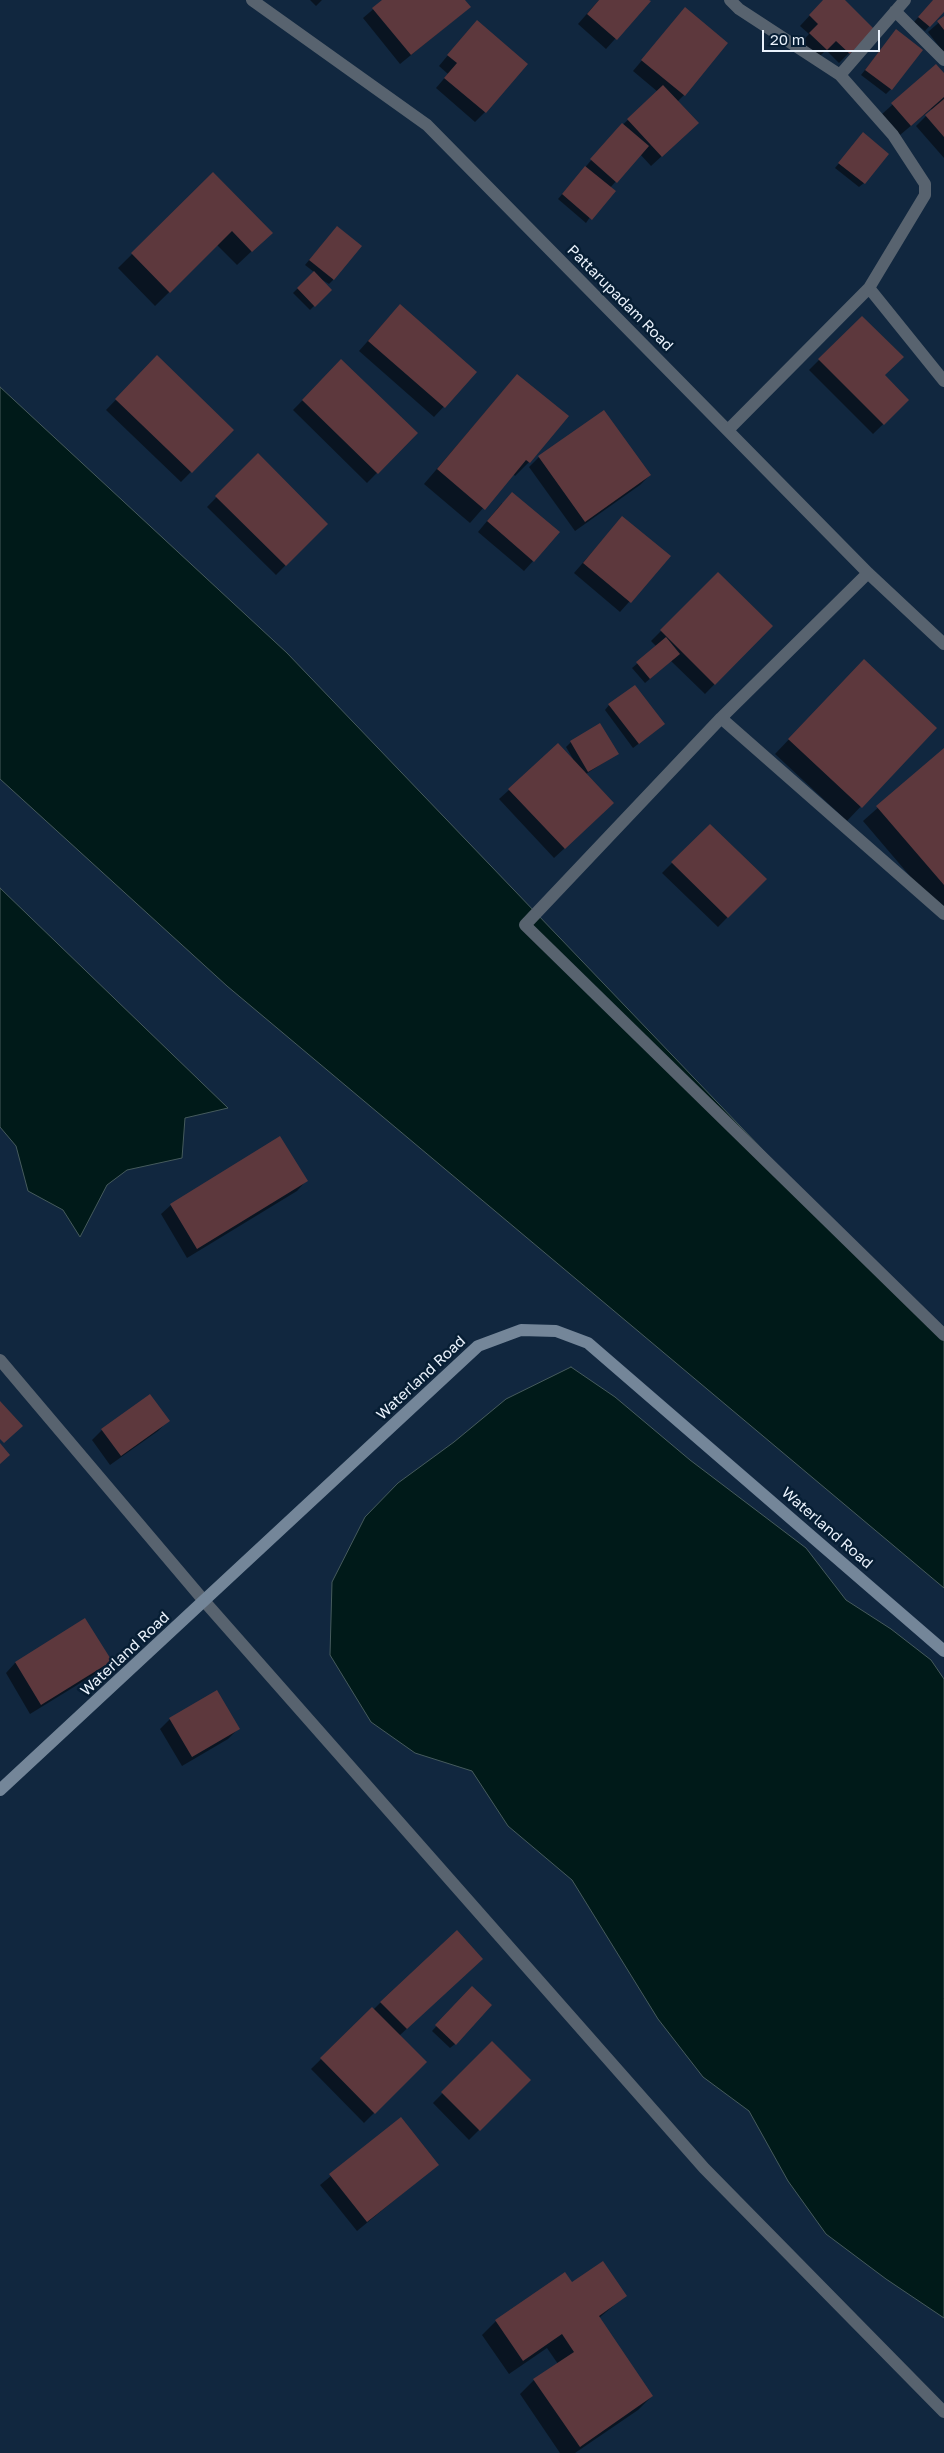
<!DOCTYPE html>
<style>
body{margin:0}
#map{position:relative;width:944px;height:2453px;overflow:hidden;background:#11273f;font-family:"Golos Text",sans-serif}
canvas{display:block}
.scale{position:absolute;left:762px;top:30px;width:118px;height:22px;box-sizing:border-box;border:2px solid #eaf2fc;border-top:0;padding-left:6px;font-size:15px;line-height:18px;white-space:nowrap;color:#eaf2fc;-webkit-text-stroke:4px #071e34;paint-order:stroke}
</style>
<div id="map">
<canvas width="944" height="2453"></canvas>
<div class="scale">20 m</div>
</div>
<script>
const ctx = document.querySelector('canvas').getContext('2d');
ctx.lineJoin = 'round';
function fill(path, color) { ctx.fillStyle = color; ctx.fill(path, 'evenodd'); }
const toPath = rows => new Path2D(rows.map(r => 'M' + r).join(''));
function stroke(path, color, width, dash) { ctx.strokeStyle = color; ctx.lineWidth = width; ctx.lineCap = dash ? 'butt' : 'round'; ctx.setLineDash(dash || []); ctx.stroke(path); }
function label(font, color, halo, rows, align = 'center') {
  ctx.font = font + ' "Golos Text",sans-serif'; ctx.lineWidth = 5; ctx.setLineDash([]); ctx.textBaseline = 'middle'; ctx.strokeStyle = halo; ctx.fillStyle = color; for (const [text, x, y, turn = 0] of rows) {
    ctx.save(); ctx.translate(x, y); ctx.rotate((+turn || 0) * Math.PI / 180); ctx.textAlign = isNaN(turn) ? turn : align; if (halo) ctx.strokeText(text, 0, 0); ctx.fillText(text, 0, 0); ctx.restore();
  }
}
const water = toPath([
 [0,387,287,653,944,1339,944,1588,227,986,0,779,0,387],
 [0,888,228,1108,185,1118,182,1158,127,1170,107,1185,80,1237,63,1210,28,1191,16,1146,0,1127,0,888],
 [571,1367,615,1397,690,1460,806,1548,846,1600,891,1629,931,1660,944,1679,944,2318,886,2279,826,2234,788,2181,749,2111,703,2077,658,2019,572,1880,508,1826,472,1771,415,1753,371,1722,330,1655,332,1582,365,1517,398,1483,454,1442,506,1399,571,1367]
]);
fill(water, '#001a19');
stroke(water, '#465b5d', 1);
fill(toPath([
 [310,0,322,0,316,6],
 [384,0,464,0,459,16,400,64,363,18],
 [599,0,647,0,649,1,606,49,578,24],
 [824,0,843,0,873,29,839,63,826,50,817,59,800,44,809,34,800,26],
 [934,0,944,0,944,10,925,31,914,22],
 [685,9,684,95,677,102,687,133,651,166,640,154,610,188,586,223,558,199,617,130,658,92,633,71],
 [944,18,944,53,928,32],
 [467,32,485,112,475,122,436,88,448,74,439,66],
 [892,36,891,89,886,94,861,75],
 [936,66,944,75,944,158,916,126,932,110,931,109,900,135,882,114],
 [859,139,864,183,859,187,835,168],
 [213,174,271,233,237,265,217,245,155,306,118,268],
 [337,227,333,280,329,284,319,278,330,290,310,310,293,293,314,272,305,265],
 [390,316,476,372,434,417,359,351],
 [862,317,883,375,908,400,873,434,809,370],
 [157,357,232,430,181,482,106,410],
 [341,361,416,433,367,483,293,410],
 [517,375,529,462,515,476,513,474,470,523,424,484],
 [258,455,326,524,276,575,207,507],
 [539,457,650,475,640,485,575,531,529,467],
 [502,503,533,561,524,571,478,532],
 [613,528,669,557,620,612,574,573],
 [718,574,771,626,705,694,671,661,645,683,632,668,657,647,651,641],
 [850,675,935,728,847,821,775,754],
 [609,705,658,729,633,748,605,710],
 [571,742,617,754,586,774,603,813,554,858,499,799,509,790,573,759,566,747],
 [944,749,944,916,863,821],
 [710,825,765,879,718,927,662,873],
 [306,1181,297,1191,187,1258,161,1214,171,1205],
 [168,1421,158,1431,110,1465,92,1440,102,1430],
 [85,1620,110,1661,100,1671,30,1714,6,1673,15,1663],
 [170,1719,238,1729,228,1739,182,1766,160,1729],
 [471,1969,399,2036,425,2062,364,2123,311,2069,372,2009,373,2010,381,2002],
 [472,1988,455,2044,450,2048,432,2031],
 [492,2043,529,2080,469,2140,433,2103],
 [401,2118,437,2165,357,2231,320,2185],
 [571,2284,625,2296,599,2318,652,2396,638,2410,575,2453,560,2453,520,2394,534,2380,558,2364,547,2348,509,2374,482,2335,496,2321]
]), '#0007');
fill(toPath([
 [382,0,465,0,471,7,411,55,372,8],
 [599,0,649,0,651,1,617,40,587,14],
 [823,0,845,0,874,29,850,54,836,41,827,50,809,33,818,24,809,15],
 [933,0,944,0,944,12,930,27,918,17],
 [685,7,728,43,685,96,641,60],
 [944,16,944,30,937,21],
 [477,20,528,64,486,113,444,78,457,63,447,55],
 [896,29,923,50,892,90,865,70],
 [936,64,944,73,944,97,911,126,891,103],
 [663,85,699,123,662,157,627,119],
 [944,99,944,137,925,115],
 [622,123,649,146,617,183,590,159],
 [863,132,889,154,865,184,838,163],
 [585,166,616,191,592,220,562,194],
 [213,172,273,233,252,252,232,231,170,293,131,253],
 [337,226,362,246,334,280,309,260],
 [314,271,332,290,315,307,297,288],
 [400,304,477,372,445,408,368,341],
 [862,316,904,357,885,375,909,400,884,425,818,359],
 [157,355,234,430,192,473,115,399],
 [341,359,418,433,378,474,302,400],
 [517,374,569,416,530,463,526,460,485,510,437,469],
 [604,410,651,475,585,522,538,456],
 [258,453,328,524,286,566,215,496],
 [512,492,560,532,534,562,487,521],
 [622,516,671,556,631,603,583,563],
 [718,572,773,626,715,685,660,630],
 [666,637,680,654,650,679,636,662],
 [864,659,937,728,862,808,788,739],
 [635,685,665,724,639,744,608,704],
 [600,723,619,754,588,772,570,741],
 [558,743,614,803,565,849,508,789],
 [944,748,944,885,876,806],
 [710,824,767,879,728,918,671,862],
 [280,1136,308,1181,197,1249,170,1204],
 [150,1394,170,1421,121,1456,101,1429],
 [0,1401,23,1426,4,1443,0,1439],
 [0,1443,10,1455,0,1464],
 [85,1618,112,1661,41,1705,15,1662],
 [217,1690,240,1729,192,1757,169,1718],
 [457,1930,483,1959,407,2029,380,2002],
 [472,1986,492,2005,456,2045,435,2025],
 [372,2007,427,2062,375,2114,320,2058],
 [492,2041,531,2080,480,2131,441,2092],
 [401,2117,439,2165,367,2222,329,2174],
 [603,2261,627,2296,599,2316,653,2396,580,2447,533,2379,574,2352,562,2334,523,2361,495,2320,565,2272,572,2282]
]), '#5d383d');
stroke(toPath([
 [252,0,427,125,868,573,944,644],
 [730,0,739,9,840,75,905,0],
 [895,11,944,60],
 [869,288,944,381],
 [728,430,869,288,925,195,925,184,893,135,840,75],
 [868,573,721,718,525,925,944,1335],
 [721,718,944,914],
 [0,1360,205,1602,704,2168,944,2412]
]), '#58636f', 12);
stroke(toPath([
 [0,1790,478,1346,521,1330,556,1331,588,1343,944,1651]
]), '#748699', 12);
label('15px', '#eaf2fc', '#071e34', [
 ["Pattarupadam Road",620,298,45],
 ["Waterland Road",421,1378,-43],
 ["Waterland Road",827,1528,41],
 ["Waterland Road",125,1654,-43]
]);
</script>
